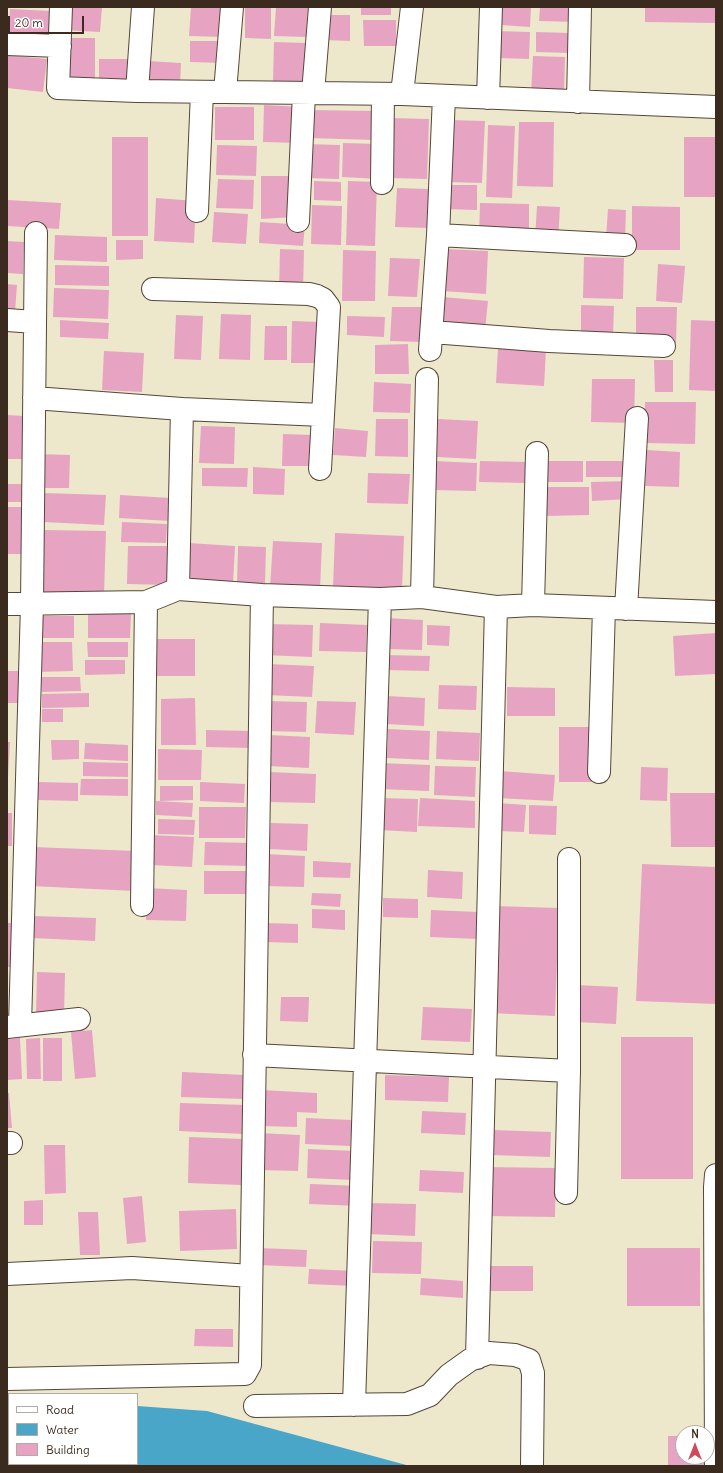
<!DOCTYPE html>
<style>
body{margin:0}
#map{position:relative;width:723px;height:1473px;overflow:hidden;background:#ede8cc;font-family:Delius,sans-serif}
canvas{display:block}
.frame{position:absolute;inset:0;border:8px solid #3b2a1e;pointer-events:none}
.legend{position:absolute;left:8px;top:1393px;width:130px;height:72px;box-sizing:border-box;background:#fff;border:1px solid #b1aaa5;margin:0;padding:5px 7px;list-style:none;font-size:12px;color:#3b2a1e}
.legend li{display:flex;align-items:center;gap:8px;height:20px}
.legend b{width:20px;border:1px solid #b1aaa5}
.north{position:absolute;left:675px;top:1425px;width:40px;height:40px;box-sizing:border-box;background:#fff;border:1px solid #b1aaa5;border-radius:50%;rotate:0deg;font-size:11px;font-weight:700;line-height:16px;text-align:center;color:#3b2a1e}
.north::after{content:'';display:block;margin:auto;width:14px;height:18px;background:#d1495b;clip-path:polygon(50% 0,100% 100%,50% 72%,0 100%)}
.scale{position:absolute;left:8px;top:16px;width:76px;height:18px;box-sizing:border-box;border:2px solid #3b2a1e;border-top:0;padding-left:5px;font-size:12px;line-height:14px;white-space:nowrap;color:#3b2a1e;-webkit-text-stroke:3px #fff;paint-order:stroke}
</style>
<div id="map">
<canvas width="723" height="1473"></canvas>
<div class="frame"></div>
<ul class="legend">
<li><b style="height:5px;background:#fff"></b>Road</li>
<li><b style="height:11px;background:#49a6c8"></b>Water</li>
<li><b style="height:11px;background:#e6a4c2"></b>Building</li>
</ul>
<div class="north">N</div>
<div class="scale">20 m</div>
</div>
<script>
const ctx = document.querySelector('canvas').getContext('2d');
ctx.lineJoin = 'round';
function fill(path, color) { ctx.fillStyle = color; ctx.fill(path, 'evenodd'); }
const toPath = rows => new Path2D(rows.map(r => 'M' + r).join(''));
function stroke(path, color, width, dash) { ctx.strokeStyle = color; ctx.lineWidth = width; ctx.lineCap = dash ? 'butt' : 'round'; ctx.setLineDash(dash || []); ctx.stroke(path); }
fill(toPath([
 [7,1397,9,1397,9,1464,137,1464,137,1406,207,1411,410,1466,7,1466]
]), '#49a6c8');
fill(toPath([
 [63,7,102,7,100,32,62,30],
 [191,7,225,7,223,37,189,36],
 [245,7,271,7,271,39,245,38],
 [276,7,308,7,306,37,274,36],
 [361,7,391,7,391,15,361,15],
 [502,7,531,7,530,27,501,25],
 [540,7,577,7,577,22,539,21],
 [645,7,716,7,716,23,645,22],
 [10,9,52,11,51,34,9,33],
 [325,15,350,15,350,41,324,40],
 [363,20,396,20,396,46,364,46],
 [498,31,530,32,529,59,497,58],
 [536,32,570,33,569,53,536,52],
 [63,38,95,38,95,78,63,78],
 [190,41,223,41,223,63,190,62],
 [274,42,307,43,306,81,273,81],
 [7,55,47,59,43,92,7,88],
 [533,56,565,57,564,95,531,94],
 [99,59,130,59,130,82,99,82],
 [147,61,181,63,180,87,146,86],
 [264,105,302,107,300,143,263,142],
 [215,107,254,107,254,140,215,140],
 [309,110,375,111,375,140,308,138],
 [392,118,429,119,427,179,390,178],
 [449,120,485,121,482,183,447,182],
 [519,122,554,122,553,187,517,186],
 [488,125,515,126,512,198,486,197],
 [112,137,148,137,148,236,112,236],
 [684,137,716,137,716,197,684,197],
 [343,143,380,144,379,179,342,177],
 [305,144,340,145,339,179,305,178],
 [217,145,257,146,256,176,216,175],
 [261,176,295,176,294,217,261,219],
 [218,179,254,180,253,209,216,208],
 [314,181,341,182,341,201,314,200],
 [348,181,377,182,375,246,346,245],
 [444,185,477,185,477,210,444,209],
 [397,188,429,189,428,228,395,227],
 [156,198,196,201,194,243,154,241],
 [7,200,61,203,59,229,7,226],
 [480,203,529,204,529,238,479,236],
 [312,205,342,206,341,245,311,244],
 [537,206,560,207,558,241,535,239],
 [632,206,680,207,680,250,632,250],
 [608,209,626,210,625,239,606,238],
 [214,212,248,214,246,244,212,242],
 [260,222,305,225,303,246,259,243],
 [55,235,107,237,107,262,54,260],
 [116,240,143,240,143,259,116,260],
 [7,241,24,242,23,274,7,273],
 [280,249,304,250,303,292,279,292],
 [444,249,488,251,486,294,442,291],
 [343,250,376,251,375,301,342,301],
 [584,257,624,258,623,299,583,298],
 [390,258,420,259,417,297,388,296],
 [658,264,685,266,682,303,656,301],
 [55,265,109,266,109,286,55,285],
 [7,284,17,285,15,312,7,311],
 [54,288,109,290,108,319,53,317],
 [443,297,488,301,485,330,441,326],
 [581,305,614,306,613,336,581,336],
 [392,307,423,307,422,342,390,341],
 [636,307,677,307,676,343,636,342],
 [221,314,251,315,250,360,219,359],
 [176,315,203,316,201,360,174,359],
 [347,316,385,317,384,337,347,335],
 [60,320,109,323,108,339,60,337],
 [691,320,716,321,716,391,689,390],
 [292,321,321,322,321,363,291,363],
 [265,326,287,326,287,360,264,360],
 [408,344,409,374,375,374,375,345],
 [498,348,546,350,544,386,496,383],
 [104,351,144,353,142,392,102,390],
 [654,360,673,360,673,392,655,392],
 [592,379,635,379,634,423,591,422],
 [374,382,411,384,410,413,373,412],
 [645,402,696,402,695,444,645,443],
 [7,415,25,416,24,459,7,459],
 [376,419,408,419,408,457,375,456],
 [438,419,478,421,476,459,436,457],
 [201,426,235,427,234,464,199,463],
 [335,428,368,431,366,457,333,455],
 [283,434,313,435,312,466,282,466],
 [647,450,680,452,679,487,645,486],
 [38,454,70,455,69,488,38,488],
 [434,461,477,463,476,491,432,490],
 [480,461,528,462,527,483,479,482],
 [543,461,583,461,583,482,543,482],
 [586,461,630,461,630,477,586,477],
 [253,467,285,469,284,495,253,494],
 [202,468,248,468,247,487,202,486],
 [368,473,410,474,408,504,367,503],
 [629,481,629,499,592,501,591,482],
 [7,484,22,484,21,502,7,502],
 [546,487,589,487,589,515,546,516],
 [44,493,106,495,104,525,43,522],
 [120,495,171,498,170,521,119,518],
 [7,507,22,507,21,554,7,554],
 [122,522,167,524,166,543,121,542],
 [44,530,106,531,104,595,42,593],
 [335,533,404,536,402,591,333,588],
 [273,541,322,543,320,590,270,588],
 [189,543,235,546,233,585,188,583],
 [128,546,171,546,170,585,127,584],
 [238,546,266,547,265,585,237,584],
 [88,613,131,613,130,638,88,638],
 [39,616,74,616,74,638,39,638],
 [386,618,423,620,422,650,385,649],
 [320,623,367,625,366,652,319,651],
 [265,624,313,625,312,657,263,655],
 [427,625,450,626,449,646,427,645],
 [716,633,716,674,675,676,673,636],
 [153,639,195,639,195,676,153,676],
 [37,642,72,642,73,671,38,672],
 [87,642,128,642,128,657,88,657],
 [384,655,430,656,429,671,384,670],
 [85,660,125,660,125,674,85,675],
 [268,664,314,666,312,697,267,695],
 [7,671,19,671,20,703,7,703],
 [41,677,80,677,81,691,42,692],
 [439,685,477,686,476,710,438,709],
 [507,687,555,688,555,716,507,716],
 [89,693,89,707,42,708,42,694],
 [386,696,425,698,424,726,385,724],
 [195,698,196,745,161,745,161,699],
 [266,701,307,702,306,732,265,731],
 [317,701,356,702,354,735,315,733],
 [42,709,63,709,63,722,42,722],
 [559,727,594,727,594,782,559,782],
 [388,729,430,731,429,760,387,758],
 [206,730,251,731,251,748,206,747],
 [437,731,480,733,479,761,436,759],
 [269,735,310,737,309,768,267,766],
 [51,740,79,740,79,759,52,760],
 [7,742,10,742,8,777,7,777],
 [85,743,128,745,128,761,84,759],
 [158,749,202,750,201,780,158,780],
 [83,762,128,763,128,777,83,776],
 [380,763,430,765,429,791,379,789],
 [435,766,476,767,475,797,434,795],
 [641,767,668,768,667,801,640,800],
 [499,771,555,775,553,801,497,798],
 [269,772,316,774,315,803,267,802],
 [81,779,128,779,128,796,80,795],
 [38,782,78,783,78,801,38,800],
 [200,782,245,784,244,803,200,801],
 [160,786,193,786,193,800,160,801],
 [670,793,716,793,716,847,671,847],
 [380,798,418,799,417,832,379,830],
 [420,798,475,801,475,828,418,826],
 [156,801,193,803,192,817,156,815],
 [498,803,526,805,524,832,497,831],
 [529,805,557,806,556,835,529,834],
 [199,807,246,807,245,838,199,838],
 [7,813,12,813,12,846,7,846],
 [158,819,195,820,194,835,158,834],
 [271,823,308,824,307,851,269,849],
 [150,835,194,837,192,867,149,865],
 [205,842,251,843,251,866,204,865],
 [33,847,136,851,135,891,31,886],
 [265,854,305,856,304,887,263,886],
 [313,861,351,863,350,878,313,877],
 [642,864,716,867,716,1004,636,1001],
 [428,870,463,872,462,899,427,897],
 [204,871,248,871,248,894,204,894],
 [147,888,187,890,186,921,146,920],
 [312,893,341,894,340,907,311,905],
 [383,898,418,899,418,918,383,917],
 [494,906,559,908,555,1016,490,1013],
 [312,909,345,910,345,930,312,928],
 [431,910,478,912,477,939,430,937],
 [33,916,96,918,95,941,32,938],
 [7,923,11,923,13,967,7,967],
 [265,923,298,924,298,943,264,942],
 [37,972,65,973,64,1015,36,1014],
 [576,985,618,987,616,1024,575,1022],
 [281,997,309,997,308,1022,280,1021],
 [423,1007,472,1009,470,1042,421,1040],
 [92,1030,96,1077,75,1079,71,1032],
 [621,1037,693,1037,693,1179,621,1179],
 [20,1038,22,1079,7,1080,7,1039],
 [40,1038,41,1079,27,1079,26,1039],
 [43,1038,62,1038,62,1081,43,1081],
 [182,1072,245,1075,244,1099,181,1097],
 [385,1075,449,1077,448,1102,385,1100],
 [261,1090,317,1093,317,1113,297,1112,297,1127,260,1126],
 [7,1093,9,1093,12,1128,7,1128],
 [180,1103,246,1105,244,1134,179,1131],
 [422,1111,466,1113,465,1135,421,1133],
 [306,1118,352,1120,350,1146,305,1144],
 [492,1130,551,1132,550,1157,491,1155],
 [259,1133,300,1135,298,1171,258,1170],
 [189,1137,243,1139,241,1185,188,1183],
 [44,1145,65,1145,66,1193,45,1194],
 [308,1149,355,1151,354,1180,307,1178],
 [485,1167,556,1168,555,1217,485,1216],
 [420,1170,464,1172,463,1193,419,1191],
 [310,1184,359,1186,359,1206,309,1204],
 [142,1196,146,1242,127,1244,123,1198],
 [43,1200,43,1225,24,1225,24,1201],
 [368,1203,416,1204,415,1236,367,1234],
 [236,1209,237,1249,180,1251,179,1211],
 [78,1212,98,1212,100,1255,80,1255],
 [373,1241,422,1242,421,1274,372,1273],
 [259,1248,307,1250,306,1267,258,1265],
 [627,1248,700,1248,700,1306,627,1306],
 [489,1266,533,1266,533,1291,489,1291],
 [309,1269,356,1271,355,1286,308,1284],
 [421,1278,463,1281,463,1298,420,1295],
 [195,1329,233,1329,233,1347,194,1346],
 [668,1436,683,1436,683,1457,707,1457,713,1466,668,1466]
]), '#e6a4c2');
const minor = toPath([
 [61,7,58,88,137,91,402,94,716,107],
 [7,44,60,46],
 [137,91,143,7],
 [225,92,232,7],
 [313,93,320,7],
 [402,94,412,7],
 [488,98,491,7],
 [578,102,580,7],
 [382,183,383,94],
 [197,211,202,92],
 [298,221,304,93],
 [438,235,625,245],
 [153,289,309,294,317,296,323,299,329,307,320,469],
 [7,320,35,322],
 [432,332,549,341,664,346],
 [430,350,438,235,444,96],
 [34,398,182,409],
 [178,589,182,409,323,415],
 [422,597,427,379],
 [7,604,146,602,178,589,262,595,380,599,422,597,496,607,533,605,716,612],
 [533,605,537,453],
 [626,609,637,418],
 [599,772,604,608],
 [142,905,146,602],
 [20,1025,32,604,36,233],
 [7,1027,79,1019],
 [254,1055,569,1071],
 [7,1143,11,1143],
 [566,1193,569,1071,569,859],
 [7,1274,132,1268,251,1276],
 [477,1358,496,607],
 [7,1379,245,1374,250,1365,262,595],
 [354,1405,380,599],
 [255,1406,407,1404,430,1395,449,1375,470,1360,489,1353,515,1355,529,1360,533,1373,532,1466],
 [716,1466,715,1187,716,1175]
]);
stroke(minor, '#564638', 24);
stroke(minor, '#fff', 22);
</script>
